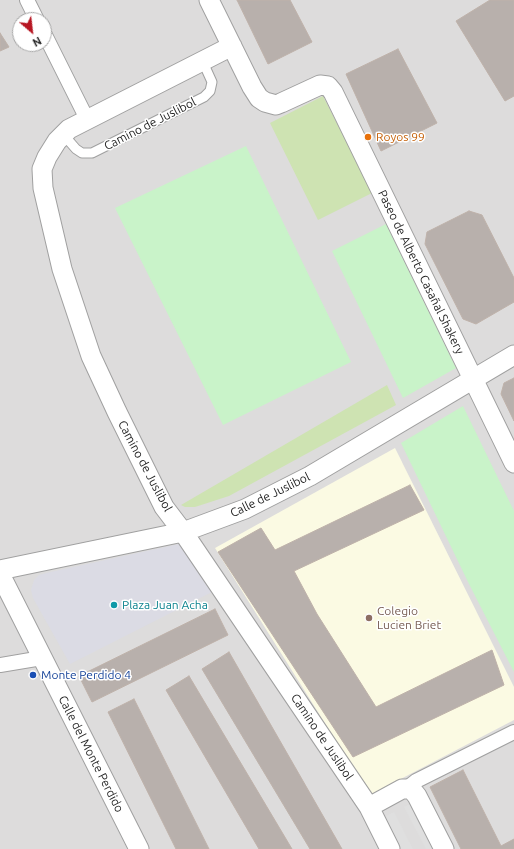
<!DOCTYPE html>
<meta charset="utf-8">
<style>
body{margin:0}
#map{position:relative;width:514px;height:849px;overflow:hidden;background:#efebe6;font-family:Ubuntu,sans-serif}
canvas{display:block}
.north{position:absolute;left:12px;top:12px;width:40px;height:40px;box-sizing:border-box;background:#fff;border:1px solid #a5a5a5;border-radius:50%;rotate:152deg;font-size:11px;font-weight:700;line-height:16px;text-align:center;color:#1f1f1f}
.north::after{content:'';display:block;margin:auto;width:14px;height:18px;background:#b71723;clip-path:polygon(50% 0,100% 100%,50% 72%,0 100%)}
</style>
<div id="map">
<canvas width="514" height="849"></canvas>
<div class="north">N</div>
</div>
<script>
const ctx = document.querySelector('canvas').getContext('2d');
ctx.lineJoin = 'round';
function fill(path, color) { ctx.fillStyle = color; ctx.fill(path, 'evenodd'); }
const toPath = rows => new Path2D(rows.map(r => 'M' + r).join(''));
function stroke(path, color, width, dash) { ctx.strokeStyle = color; ctx.lineWidth = width; ctx.lineCap = dash ? 'butt' : 'round'; ctx.setLineDash(dash || []); ctx.stroke(path); }
function label(font, color, halo, rows, align = 'center') {
  ctx.font = font + ' Ubuntu,sans-serif'; ctx.lineWidth = 3; ctx.setLineDash([]); ctx.textBaseline = 'middle'; ctx.strokeStyle = halo; ctx.fillStyle = color; for (const [text, x, y, turn = 0] of rows) {
    ctx.save(); ctx.translate(x, y); ctx.rotate((+turn || 0) * Math.PI / 180); ctx.textAlign = isNaN(turn) ? turn : align; if (halo) ctx.strokeText(text, 0, 0); ctx.fillText(text, 0, 0); ctx.restore();
  }
}
fill(toPath([
 [0,0,514,0,514,849,0,849],
 [20,20,44,20,44,44,20,44]
]), '#dddcdc');
fill(toPath([
 [395,448,514,687,514,720,370,795,215,548]
]), '#fbfae3');
fill(toPath([
 [323,96,372,193,318,220,270,123],
 [387,385,396,405,229,496,195,507,185,507,181,505]
]), '#cee3b2');
fill(toPath([
 [246,146,351,362,223,425,115,208],
 [386,224,456,368,403,398,332,251],
 [463,406,514,511,514,672,469,584,401,443]
]), '#c9f3c9');
fill(toPath([
 [415,802,439,849,426,849,404,807],
 [394,812,413,849,400,849,384,817]
]), '#dfdfdf');
fill(toPath([
 [179,544,185,548,212,592,70,664,33,598,31,590,34,580,39,575,46,573]
]), '#dbdbe4');
const building = toPath([
 [237,0,290,0,312,42,268,64,237,0],
 [490,0,514,0,514,96,505,101,456,21,490,0],
 [0,33,9,47,0,51,0,33],
 [398,49,437,123,381,151,346,74,398,49],
 [469,211,482,215,514,278,514,302,476,324,463,319,425,244,427,232,469,211],
 [514,378,514,421,501,394,504,383,514,378],
 [410,485,424,510,294,571,317,614,376,707,492,650,504,685,353,757,218,552,261,528,275,550,410,485],
 [215,609,228,635,92,702,79,676,215,609],
 [229,652,342,849,310,849,202,669,229,652],
 [189,676,292,849,259,849,166,690,189,676],
 [134,699,209,849,176,849,108,712,134,699],
 [463,770,501,846,514,839,514,849,461,849,430,787,463,770]
]);
fill(building, '#b8b0ac');
stroke(building, '#bfb2aa', 1);
const service = toPath([
 [64,133,69,141,76,149,82,153,92,153,204,97,210,91,212,82,202,60]
]);
const pedestrian = toPath([
 [27,0,37,20],
 [44,33,87,119],
 [0,665,42,658],
 [406,789,416,781,514,732]
]);
const minor = toPath([
 [209,0,252,87,259,98,265,102,276,105,281,103,320,85,328,86,333,92,514,463],
 [232,46,69,129,57,141,47,157,42,169,43,188,62,269,91,356,117,412,164,507,183,532,369,807,390,849],
 [0,570,183,532,245,509,310,476,514,355],
 [0,574,139,849],
 [369,807,402,789,410,789,413,791,417,796,444,849]
]);
stroke(service, '#a0a0a0', 11);
stroke(pedestrian, '#a0a0a0', 16);
stroke(minor, '#a0a0a0', 21);
stroke(service, '#fff', 9);
stroke(pedestrian, '#fff', 14);
stroke(minor, '#fff', 19);
for (const [x, y, r, color] of [
 [368,137,4,"#e8710a"],
 [114,605,4,"#0f9aa8"],
 [369,618,4,"#8d6e63"],
 [33,675,4,"#1a4fb4"]
]) { const dot = new Path2D(); dot.arc(x, y, r, 0, 2 * Math.PI); ctx.fillStyle = color; ctx.fill(dot); stroke(dot, '#fff', 1.5); }
label('12px', '#1f1f1f', '#fff', [
 ["Camino de Juslibol",150,124,-27],
 ["Paseo de Alberto Casañal Shakery",421,272,64],
 ["Camino de Juslibol",145,466,62],
 ["Calle de Juslibol",270,495,-26],
 ["Camino de Juslibol",322,737,56],
 ["Calle del Monte Perdido",91,754,63]
]);
label('12px', '#c56008', '#fff', [
 ["Royos 99",376,137]
], 'left');
label('12px', '#0d838f', '#fff', [
 ["Plaza Juan Acha",122,605]
], 'left');
label('12px', '#785e54', '#fff', [
 ["Colegio",377,611],
 ["Lucien Briet",377,625]
], 'left');
label('12px', '#164399', '#fff', [
 ["Monte Perdido 4",41,675]
], 'left');
</script>
